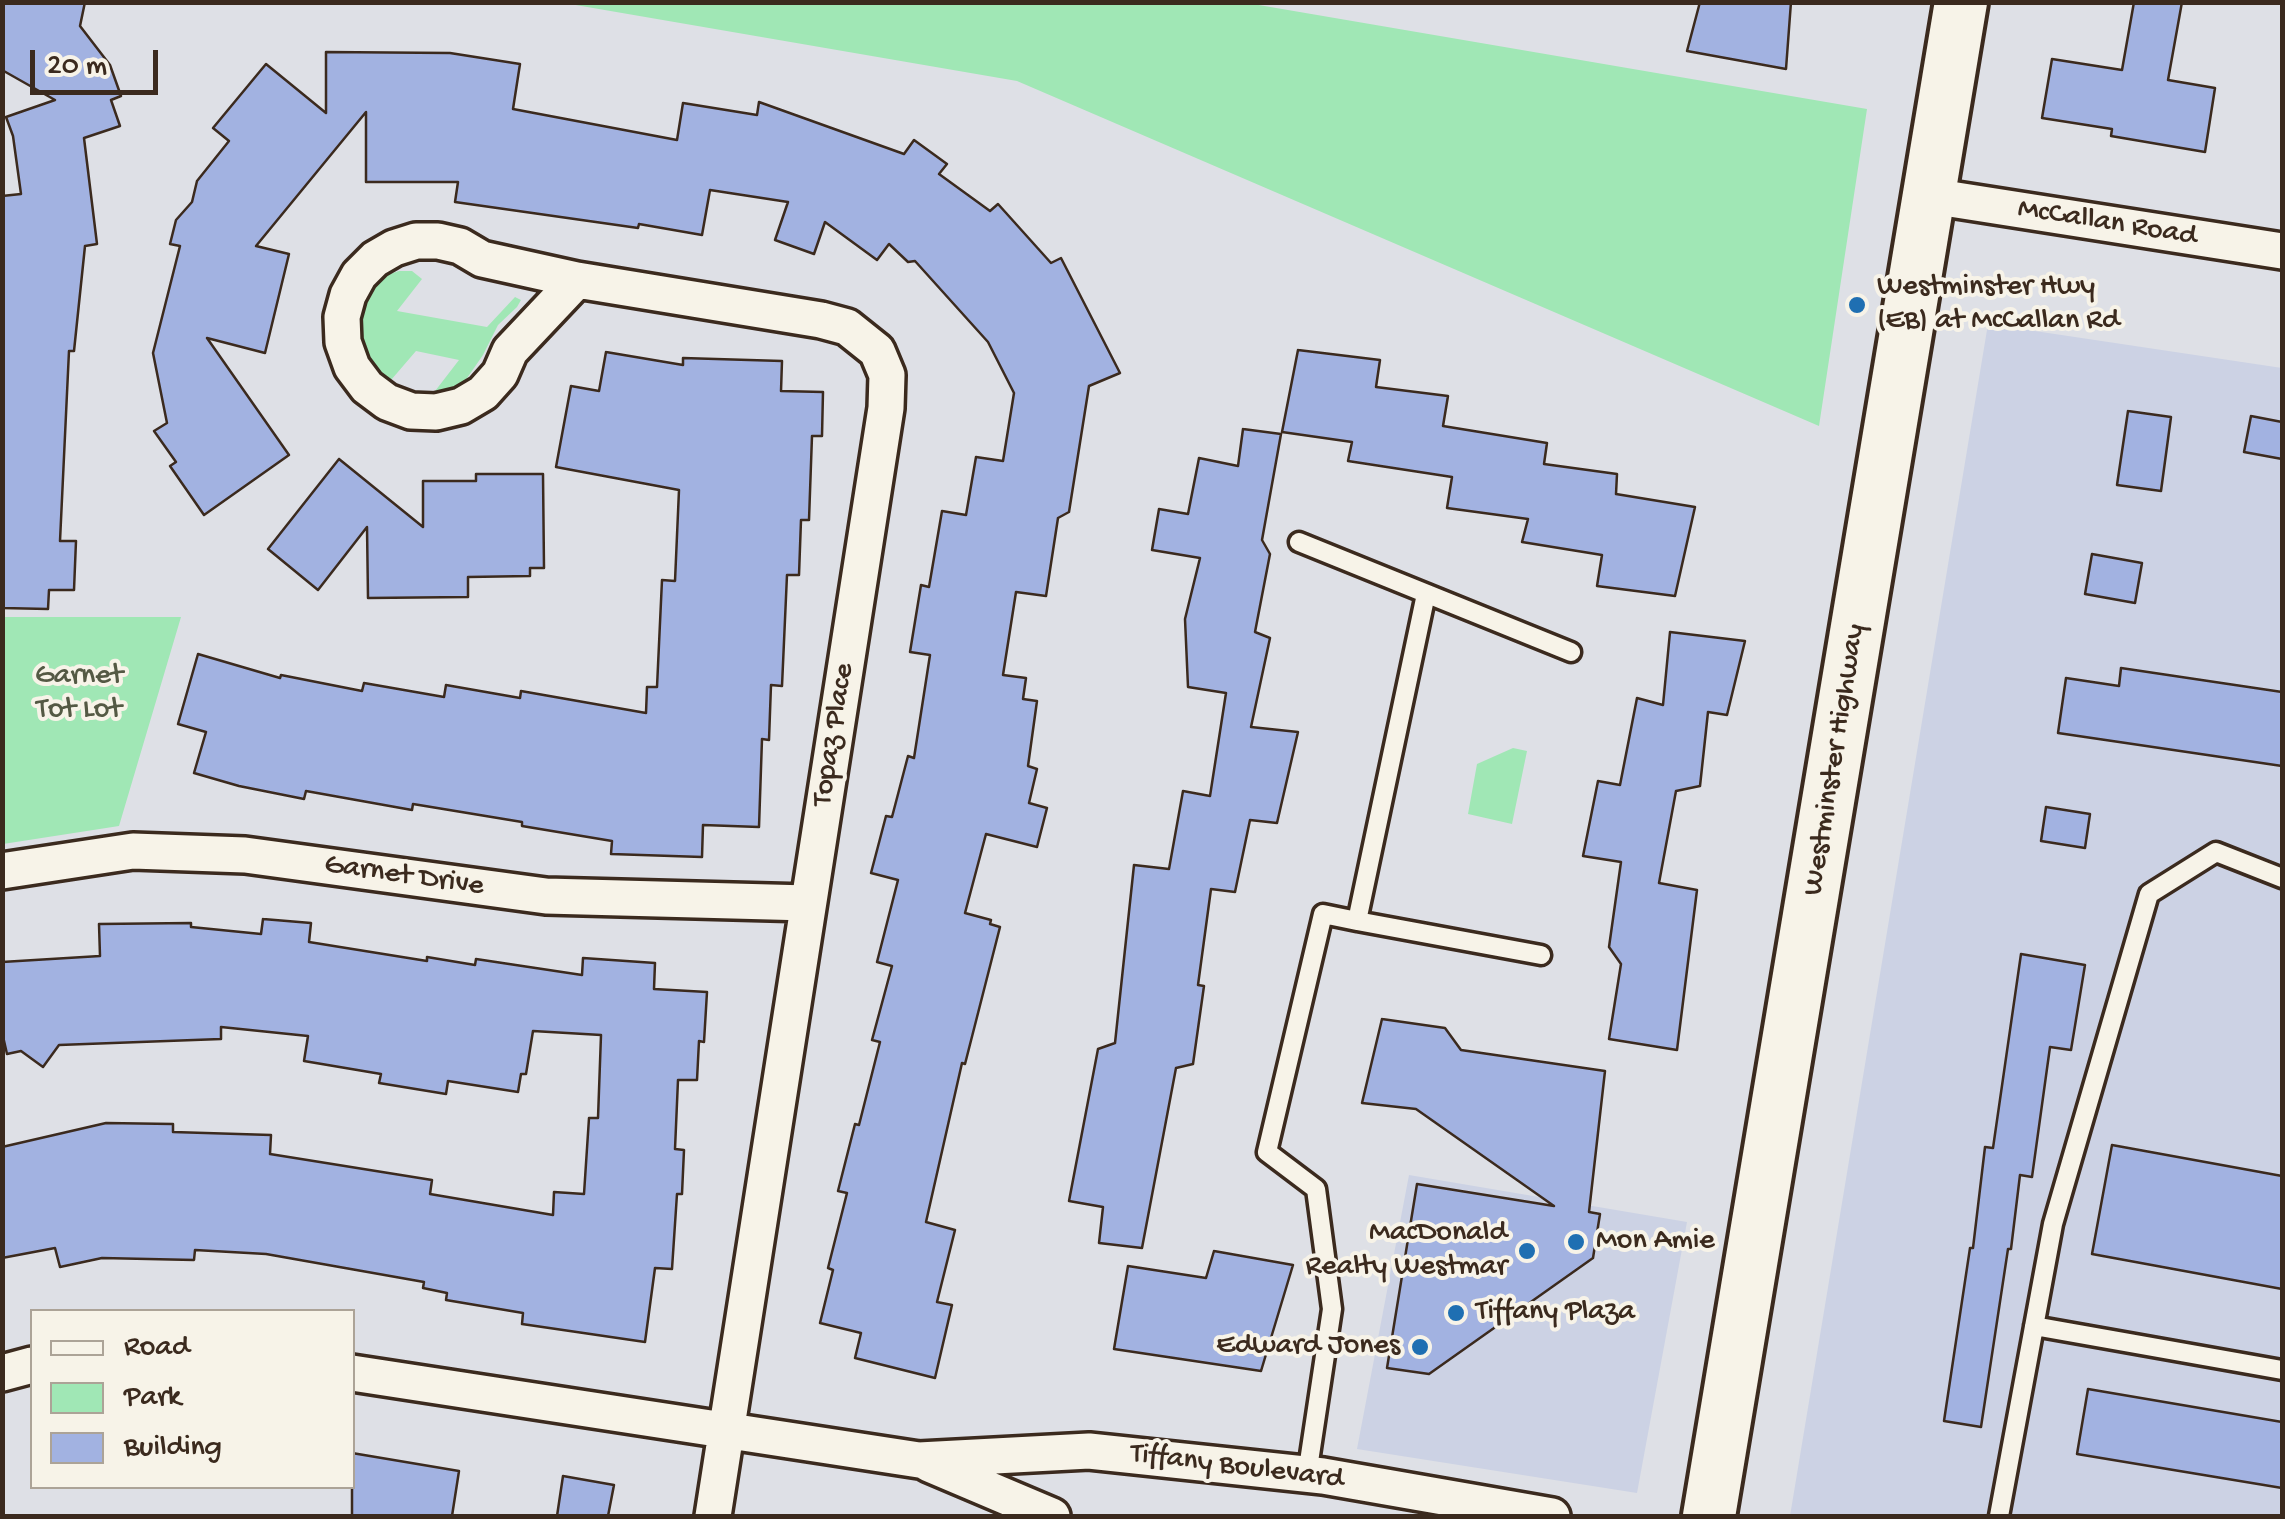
<!DOCTYPE html>
<style>
body{margin:0}
#map{position:relative;width:2285px;height:1519px;overflow:hidden;background:#dee0e6;font-family:"Gochi Hand",sans-serif}
canvas{display:block}
.frame{position:absolute;inset:0;border:5px solid #3b2a1e;pointer-events:none}
.legend{position:absolute;left:30px;top:1309px;width:325px;height:180px;box-sizing:border-box;background:#f7f3e8;border:2px solid #aca397;margin:0;padding:12px 18px;list-style:none;font-size:30px;color:#3b2a1e}
.legend li{display:flex;align-items:center;gap:20px;height:50px}
.legend b{width:50px;border:2px solid #aca397}
.scale{position:absolute;left:30px;top:50px;width:128px;height:45px;box-sizing:border-box;border:5px solid #3b2a1e;border-top:0;padding-left:12px;font-size:30px;line-height:35px;white-space:nowrap;color:#3b2a1e;-webkit-text-stroke:8px #f7f3e8;paint-order:stroke}
</style>
<div id="map">
<canvas width="2285" height="1519"></canvas>
<div class="frame"></div>
<ul class="legend">
<li><b style="height:12px;background:#f7f3e8"></b>Road</li>
<li><b style="height:28px;background:#a0e7b5"></b>Park</li>
<li><b style="height:28px;background:#a2b2e1"></b>Building</li>
</ul>
<div class="scale">20 m</div>
</div>
<script>
const ctx = document.querySelector('canvas').getContext('2d');
ctx.lineJoin = 'round';
function fill(path, color) { ctx.fillStyle = color; ctx.fill(path, 'evenodd'); }
const toPath = rows => new Path2D(rows.map(r => 'M' + r).join(''));
function stroke(path, color, width, dash) { ctx.strokeStyle = color; ctx.lineWidth = width; ctx.lineCap = dash ? 'butt' : 'round'; ctx.setLineDash(dash || []); ctx.stroke(path); }
function label(font, color, halo, rows, align = 'center') {
  ctx.font = font + ' "Gochi Hand",sans-serif'; ctx.lineWidth = 8; ctx.setLineDash([]); ctx.textBaseline = 'middle'; ctx.strokeStyle = halo; ctx.fillStyle = color; for (const [text, x, y, turn = 0] of rows) {
    ctx.save(); ctx.translate(x, y); ctx.rotate((+turn || 0) * Math.PI / 180); ctx.textAlign = isNaN(turn) ? turn : align; if (halo) ctx.strokeText(text, 0, 0); ctx.fillText(text, 0, 0); ctx.restore();
  }
}
fill(toPath([
 [1988,324,2282,368,2282,1516,1790,1516],
 [1409,1175,1687,1222,1637,1493,1357,1449]
]), '#ccd2e4');
fill(toPath([
 [564,3,1247,3,1867,109,1819,426,1017,81],
 [399,271,412,271,422,279,397,311,487,327,515,297,521,300,517,307,498,325,483,355,465,381,451,393,432,395,459,360,416,351,385,387,365,360,356,324,363,298,377,278],
 [3,617,181,617,119,826,3,844],
 [1513,748,1527,751,1512,824,1468,814,1477,764]
]), '#a0e7b5');
const building = toPath([
 [2,2,85,2,80,26,110,65,121,96,111,100,120,126,84,138,97,244,85,246,74,351,69,351,60,541,76,541,74,590,49,590,48,609,2,608,2,196,21,194,13,136,6,117,55,100,2,70,2,2],
 [1700,2,1791,2,1786,69,1687,51,1700,2],
 [2134,2,2182,2,2168,80,2215,88,2205,152,2111,136,2112,129,2042,118,2052,59,2122,70,2134,2],
 [326,52,450,53,520,64,513,109,677,140,683,103,757,115,759,102,904,154,914,140,947,164,939,174,990,211,998,204,1051,263,1061,258,1120,373,1089,386,1069,512,1058,518,1046,596,1016,592,1003,675,1026,678,1023,699,1037,701,1028,766,1037,769,1029,803,1047,808,1037,847,986,834,965,913,991,920,990,924,1000,927,965,1064,962,1063,926,1222,955,1230,937,1302,952,1305,935,1378,855,1358,861,1333,820,1323,833,1270,828,1268,847,1193,838,1191,855,1124,859,1125,880,1042,872,1040,892,966,877,962,898,880,871,873,886,816,892,817,908,756,914,758,930,655,910,652,921,585,929,587,942,511,966,515,976,457,1003,461,1014,393,988,342,915,261,908,262,889,244,877,260,825,222,814,254,775,240,788,202,710,190,702,235,639,224,638,228,455,202,458,182,366,182,366,112,256,246,289,254,265,353,207,338,289,455,204,515,170,466,176,462,154,431,167,423,153,353,180,246,170,244,176,220,192,202,197,181,229,141,213,128,266,64,326,113,326,52],
 [1298,350,1380,360,1376,387,1448,396,1443,426,1547,443,1544,464,1617,474,1616,494,1695,507,1675,596,1597,586,1602,555,1522,542,1528,519,1447,508,1452,477,1348,461,1352,442,1282,432,1298,350],
 [606,352,683,365,683,358,782,361,781,391,823,392,822,436,812,436,809,520,801,520,799,575,787,575,782,686,771,685,769,740,762,739,759,827,703,825,702,857,611,854,612,841,522,826,522,822,413,804,412,810,306,791,304,799,239,786,194,773,206,732,178,724,198,654,280,678,281,675,362,691,364,683,444,697,446,685,520,698,521,691,646,713,647,687,657,687,662,580,675,581,679,490,556,467,571,386,599,391,606,352],
 [2128,411,2171,417,2161,491,2117,485,2128,411],
 [2251,416,2282,422,2282,459,2244,452,2251,416],
 [1243,429,1281,434,1262,540,1270,554,1255,632,1270,638,1251,727,1298,732,1277,823,1250,820,1235,892,1211,889,1198,985,1204,986,1193,1064,1176,1068,1142,1248,1099,1243,1103,1207,1069,1201,1098,1049,1115,1043,1134,865,1169,869,1183,791,1210,796,1226,693,1188,687,1185,619,1200,558,1152,550,1159,509,1188,514,1199,458,1238,466,1243,429],
 [339,459,423,527,423,481,476,481,476,474,543,474,544,568,530,568,530,576,468,577,468,597,368,598,367,527,318,590,268,549,339,459],
 [2092,554,2142,563,2135,603,2085,594,2092,554],
 [1670,632,1745,641,1727,715,1708,712,1700,786,1676,791,1659,883,1697,890,1677,1050,1609,1039,1621,964,1609,947,1621,862,1583,856,1598,781,1620,785,1637,698,1663,705,1670,632],
 [2121,668,2282,692,2282,766,2058,733,2066,678,2119,686,2121,668],
 [2046,807,2090,814,2085,848,2041,841,2046,807],
 [263,919,311,923,309,942,427,961,427,957,475,965,476,959,582,975,583,958,655,963,654,989,707,992,704,1042,699,1041,697,1080,678,1080,675,1149,684,1150,682,1194,677,1194,672,1269,655,1268,645,1342,522,1324,523,1313,446,1300,447,1293,423,1288,424,1282,266,1254,195,1250,194,1260,102,1258,60,1267,55,1248,2,1258,2,1147,106,1123,173,1124,173,1132,271,1135,270,1154,432,1180,430,1194,553,1215,554,1192,584,1194,589,1118,598,1118,601,1035,533,1031,526,1074,521,1074,518,1092,448,1081,446,1094,379,1083,381,1074,304,1061,308,1036,221,1027,221,1039,59,1045,43,1067,21,1051,7,1054,2,1032,2,962,100,956,99,924,191,923,191,927,261,934,263,919],
 [2021,954,2085,965,2071,1050,2050,1047,2032,1177,2020,1175,2011,1249,2008,1249,1981,1427,1944,1421,1970,1248,1973,1248,1985,1147,1993,1148,2021,954],
 [1382,1019,1445,1028,1461,1050,1605,1071,1589,1212,1600,1214,1593,1258,1429,1374,1387,1368,1417,1184,1554,1206,1416,1109,1362,1103,1382,1019],
 [2112,1145,2282,1176,2282,1289,2092,1254,2112,1145],
 [1214,1251,1293,1265,1261,1371,1114,1349,1128,1266,1206,1278,1214,1251],
 [2088,1389,2282,1422,2282,1488,2077,1454,2088,1389],
 [352,1453,459,1471,452,1516,352,1516,352,1453],
 [563,1476,614,1485,608,1516,557,1516,563,1476]
]);
fill(building, '#a2b2e1');
stroke(building, '#3b2a1e', 2.5);
const service = toPath([
 [1299,542,1571,652],
 [1357,921,1541,955],
 [2034,1326,2282,1370],
 [1307,1475,1332,1309,1316,1189,1267,1152,1323,914,1357,921,1426,594],
 [1999,1516,2053,1224,2149,894,2216,852,2282,878]
]);
const minor = toPath([
 [1931,196,2282,251],
 [577,280,510,351,500,374,483,393,461,406,436,412,411,411,387,402,367,387,352,367,343,342,342,317,348,295,359,275,375,259,394,248,416,241,438,241,460,246,482,259,577,280,821,320,847,327,877,351,887,375,886,408,713,1516],
 [2,871,133,851,245,855,546,896,808,903],
 [2,1373,32,1365],
 [352,1373,919,1460,1089,1451,1323,1476,1552,1516],
 [929,1464,1052,1516]
]);
const secondary = toPath([
 [1709,1516,1961,2]
]);
stroke(service, '#3b2a1e', 25);
stroke(minor, '#3b2a1e', 42);
stroke(secondary, '#3b2a1e', 60);
stroke(service, '#f7f3e8', 18);
stroke(minor, '#f7f3e8', 35);
stroke(secondary, '#f7f3e8', 52);
for (const [x, y, r, color] of [
 [1857,305,10,"#1f6fb2"],
 [1576,1242,10,"#1f6fb2"],
 [1527,1251,10,"#1f6fb2"],
 [1456,1313,10,"#1f6fb2"],
 [1420,1347,10,"#1f6fb2"]
]) { const dot = new Path2D(); dot.arc(x, y, r, 0, 2 * Math.PI); ctx.fillStyle = color; ctx.fill(dot); stroke(dot, '#f7f3e8', 4); }
label('30px', '#3b2a1e', '#f7f3e8', [
 ["McCallan Road",2107,224,9],
 ["Topaz Place",835,735,-81],
 ["Westminster Highway",1836,760,-81],
 ["Garnet Drive",404,877,8],
 ["Tiffany Boulevard",1237,1468,7]
]);
label('30px', '#3b2a1e', '#f7f3e8', [
 ["Westminster Hwy",1877,288],
 ["(EB) at McCallan Rd",1877,322],
 ["MacDonald",1507,1234,"right"],
 ["Realty Westmar",1507,1268,"right"],
 ["Mon Amie",1596,1242],
 ["Tiffany Plaza",1476,1313],
 ["Edward Jones",1400,1347,"right"]
], 'left');
label('30px', '#545944', '#f7f3e8', [
 ["Garnet",79,677],
 ["Tot Lot",79,711]
]);
</script>
